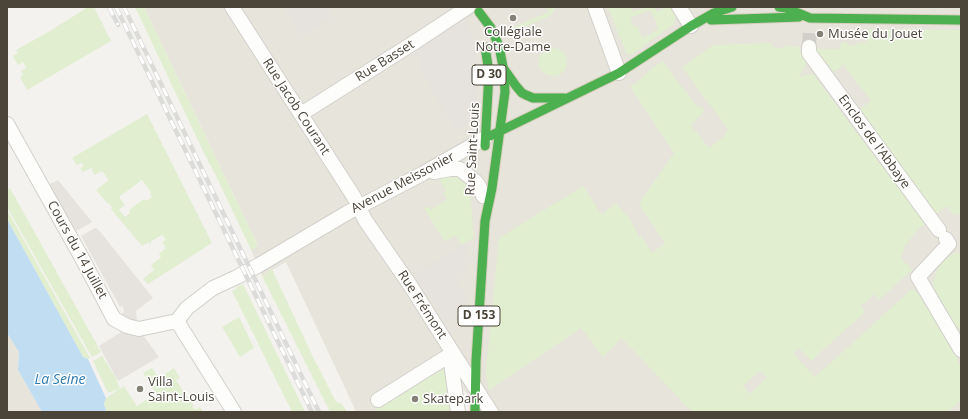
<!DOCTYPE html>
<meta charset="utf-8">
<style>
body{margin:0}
#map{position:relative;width:968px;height:419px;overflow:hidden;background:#f4f2ee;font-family:"Open Sans",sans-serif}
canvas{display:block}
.frame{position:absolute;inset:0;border:8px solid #4b4439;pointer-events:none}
</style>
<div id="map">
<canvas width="968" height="419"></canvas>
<div class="frame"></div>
</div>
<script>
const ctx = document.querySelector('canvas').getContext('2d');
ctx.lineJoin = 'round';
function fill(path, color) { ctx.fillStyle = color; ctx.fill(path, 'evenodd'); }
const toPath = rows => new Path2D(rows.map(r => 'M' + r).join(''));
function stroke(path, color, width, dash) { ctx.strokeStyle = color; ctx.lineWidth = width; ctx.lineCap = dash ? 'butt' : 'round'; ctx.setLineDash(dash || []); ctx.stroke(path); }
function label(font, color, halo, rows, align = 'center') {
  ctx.font = font + ' "Open Sans",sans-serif'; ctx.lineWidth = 3; ctx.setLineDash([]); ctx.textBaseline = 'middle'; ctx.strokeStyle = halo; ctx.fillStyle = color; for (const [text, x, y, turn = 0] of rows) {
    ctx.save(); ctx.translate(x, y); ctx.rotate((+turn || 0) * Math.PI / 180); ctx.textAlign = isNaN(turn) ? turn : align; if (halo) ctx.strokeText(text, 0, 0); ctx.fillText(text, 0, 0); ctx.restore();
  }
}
fill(toPath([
 [144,7,961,7,961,412,481,412,446,367,387,412,356,412,353,405,286,262,262,276,251,250,258,246],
 [7,333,19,352,18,370,42,412,7,412]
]), '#e7e4dc');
fill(toPath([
 [88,7,94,7,111,41,27,90,20,77,23,75,21,71,26,68,23,62,18,65,13,56,18,53,16,50,50,31],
 [135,7,144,7,258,246,251,250,217,178,203,151],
 [547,7,556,7,553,12,550,16,510,33,506,30,549,12],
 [608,7,631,7,633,12,646,7,654,7,658,12,666,7,670,7,676,17,674,24,631,55,626,53],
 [650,10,657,23,656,24,658,29,652,32,652,34,642,38,637,26,634,27,630,18],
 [865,29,961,30,961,213,954,215,947,206,934,215,891,160,860,109,871,101,843,64,837,70,828,73,815,49,840,49,841,43,846,42,846,43,848,43,849,46,866,42,866,39,867,38],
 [772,43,772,47,783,48,784,49,785,46,800,47,800,52,807,62,799,77,813,74,884,169,928,223,919,228,905,246,901,258,912,270,879,300,874,294,861,306,865,312,811,361,799,348,793,353,815,377,912,289,920,294,953,347,961,369,961,400,948,412,692,412,635,352,621,338,603,357,581,328,489,390,486,372,499,238,583,186,602,215,616,203,628,217,638,233,637,234,639,237,641,236,652,253,665,243,639,204,674,153,630,86,636,83,649,71,662,61,698,108,701,106,704,111,691,125,709,148,724,136,728,129,682,67,713,45],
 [760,370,767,377,750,394,743,386],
 '539 62a14 14 0 1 1 28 0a14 14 0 1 1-28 0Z',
 [147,114,212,243,148,284,143,279,154,270,151,265,161,257,159,254,166,248,162,242,166,240,163,236,162,235,151,241,151,244,150,245,149,242,142,246,111,209,112,207,109,203,108,204,96,190,109,180,102,171,94,175,91,168,83,172,80,168,84,166,82,163,77,165,72,158],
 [142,180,151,192,150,194,152,197,146,201,144,199,129,210,130,213,125,217,119,210,125,205,119,197],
 [451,175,459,178,464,182,470,192,474,238,462,245,455,235,445,242,424,208,428,206,431,210,447,199,443,193,446,190,439,178],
 [10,188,101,352,92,357,7,207,7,189],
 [7,210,90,358,89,359,83,357,7,219],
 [958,251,961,257,961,328,957,327,953,325,934,290,933,283,938,268,942,262],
 [272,269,311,353,336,402,342,404,347,412,330,412,262,276],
 [243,284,305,412,292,412,232,291,236,289,236,288],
 [239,317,254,348,240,357,222,327],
 [102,356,115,376,120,389,124,386,137,406,156,393,143,373,152,368,159,378,174,368,180,378,176,380,187,397,189,397,194,406,192,407,194,409,197,409,200,407,203,412,106,412,104,403,106,398,119,389,108,393,93,361],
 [446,367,453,412,377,412,375,410]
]), '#e1eecf');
fill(toPath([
 [283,7,326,7,333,16,319,25,319,27,303,37],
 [466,18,472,36,478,67,478,91,475,122,455,130,417,64,421,61,417,55,413,57,411,53],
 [58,180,92,222,71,234,46,186],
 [95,228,98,229,153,298,136,311,137,323,120,315,124,312,123,306,120,307,81,236],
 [465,243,469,252,463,256,468,268,455,277,467,302,461,306,465,313,446,322,414,275],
 [121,332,143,335,159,357,118,381,99,346]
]), '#e6e3df');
fill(toPath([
 [7,219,83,357,88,359,98,381,106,398,104,403,106,412,42,412,18,370,19,352,7,333]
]), '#c0ddf1');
stroke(toPath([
 [809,47,810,28]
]), '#d2cfca', 14, [14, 7]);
const street = toPath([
 [232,7,354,197,365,220,410,285,453,353,451,363,458,412],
 [595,7,619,73],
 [679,7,691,26],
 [809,47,809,53,939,230],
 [301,114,415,42,468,7],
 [7,124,83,260,114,319,127,326,139,329,177,321],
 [434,172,450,169,460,169,476,182,479,186,483,196],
 [946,239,949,244,918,277,961,350],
 [177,321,187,308,213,288,237,277,259,265,347,213,422,174,485,138],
 [177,321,234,412],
 [378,400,453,353,491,412]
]);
const fast = toPath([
 [779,7,786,8,810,18,961,20],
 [711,20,799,17],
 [485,47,489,72,485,146],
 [504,69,516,86,522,93,526,95,533,98,564,98],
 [490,136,619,73,691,26,714,13,732,7],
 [475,412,476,361,485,221,492,188,505,92,504,72,499,46,491,28,479,12]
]);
stroke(street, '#d2d0cb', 16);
stroke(fast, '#d6cebb', 11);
stroke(street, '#fdfdfc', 14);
stroke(fast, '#4caf50', 9);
const rail = toPath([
 [109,7,118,25],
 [116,7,312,412],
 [124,7,319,412]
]);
stroke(rail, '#dbdbda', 4.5);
stroke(rail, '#fff', 3, [9]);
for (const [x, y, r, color] of [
 [513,18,4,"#868178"],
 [820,34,4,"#868178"],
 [140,389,4,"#868178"],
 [415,399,4,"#868178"]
]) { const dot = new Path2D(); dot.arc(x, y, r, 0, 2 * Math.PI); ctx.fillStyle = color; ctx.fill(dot); stroke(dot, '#fff', 1.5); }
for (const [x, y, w] of [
 [489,75,34],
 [479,316,42]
]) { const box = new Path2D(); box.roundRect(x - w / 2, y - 10, w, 20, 3); ctx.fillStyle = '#fff'; ctx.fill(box); stroke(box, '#4b4439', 1); }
label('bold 12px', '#4b4439', null, [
 ["D 30",489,75],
 ["D 153",479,316]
]);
label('13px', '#4b4439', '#fff', [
 ["Collégiale",513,32,"center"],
 ["Notre-Dame",513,47,"center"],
 ["Musée du Jouet",828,34],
 ["Villa",148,382],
 ["Saint-Louis",148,397],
 ["Skatepark",423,399]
], 'left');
label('13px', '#4b4439', '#fff', [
 ["Rue Basset",385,61,-32],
 ["Rue Jacob Courant",296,107,57],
 ["Enclos de l'Abbaye",874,142,54],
 ["Rue Saint-Louis",473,149,-87],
 ["Avenue Meissonier",403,183,-28],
 ["Cours du 14 Juillet",77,250,61],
 ["Rue Frémont",422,305,57]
]);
label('italic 14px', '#2e7ab2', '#fff', [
 ["La Seine",60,380]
]);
</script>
